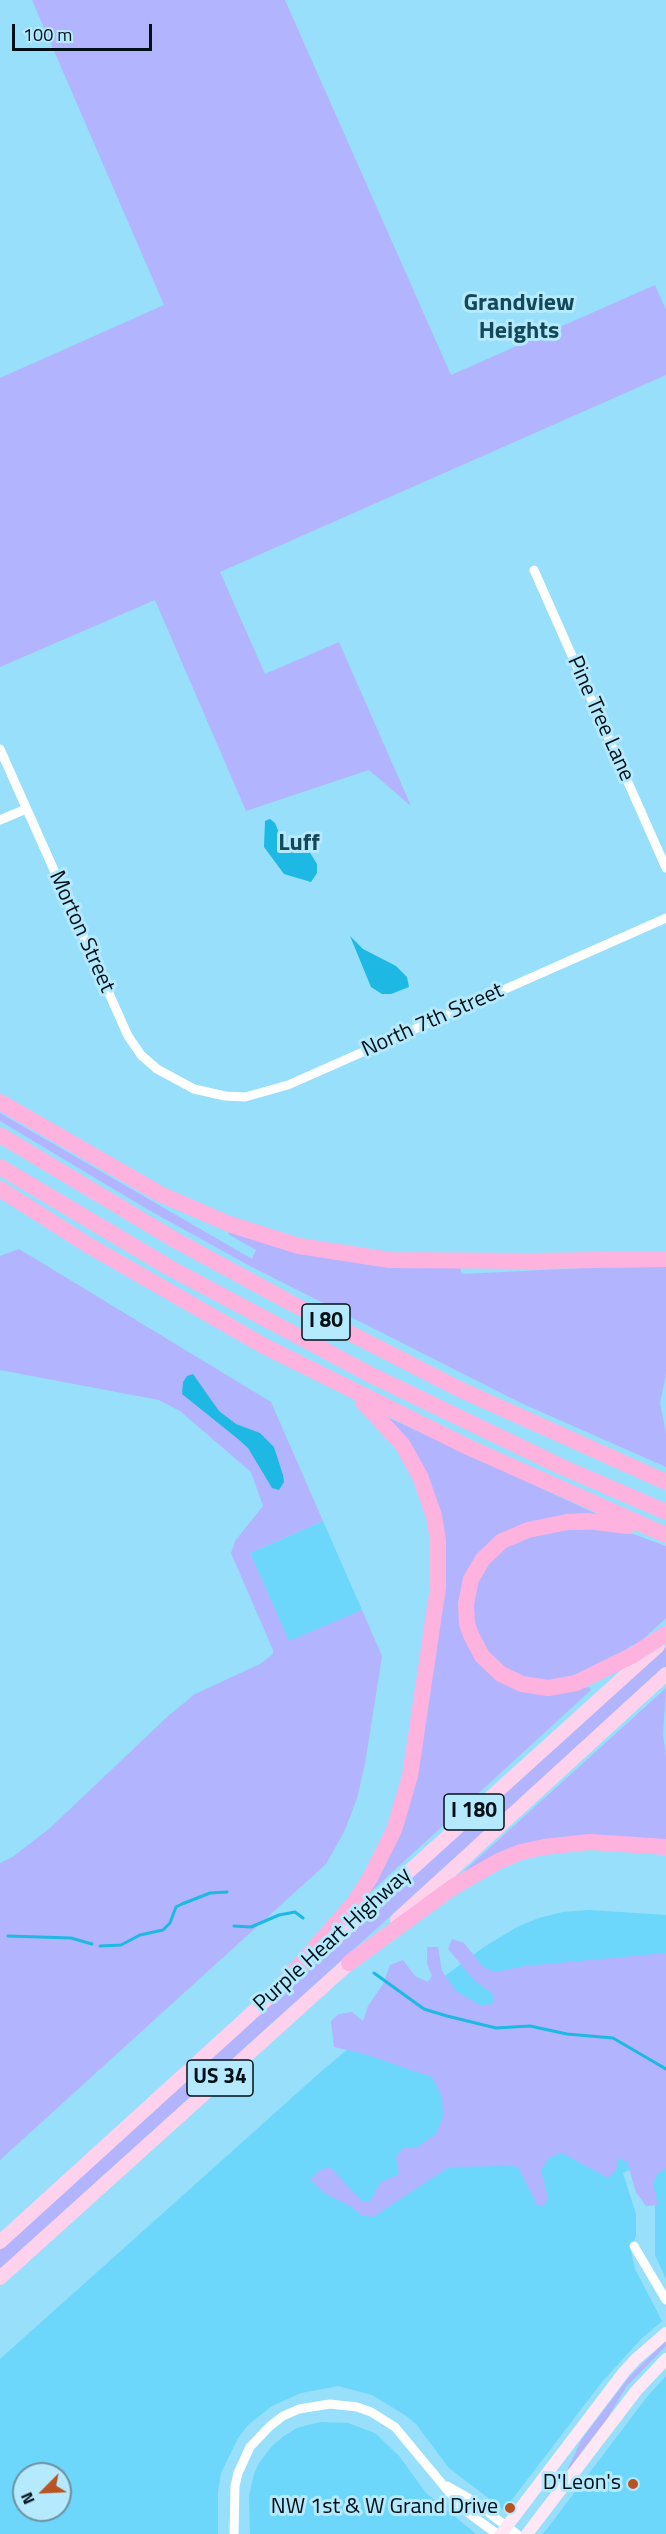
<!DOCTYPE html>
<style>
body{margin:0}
#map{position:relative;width:666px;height:2534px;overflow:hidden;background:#97dffa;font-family:"Titillium Web",sans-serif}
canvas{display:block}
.north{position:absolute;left:12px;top:2462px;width:60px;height:60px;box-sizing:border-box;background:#b5e9fd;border:2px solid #6d92a1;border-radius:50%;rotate:246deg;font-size:16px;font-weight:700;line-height:24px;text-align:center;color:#001017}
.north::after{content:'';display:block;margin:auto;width:21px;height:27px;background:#b85323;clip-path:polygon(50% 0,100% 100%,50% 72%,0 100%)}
.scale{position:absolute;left:12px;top:24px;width:140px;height:27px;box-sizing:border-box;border:3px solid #001017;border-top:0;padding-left:8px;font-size:18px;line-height:21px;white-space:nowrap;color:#001017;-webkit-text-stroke:4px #b5e9fd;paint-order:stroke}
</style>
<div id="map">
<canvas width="666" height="2534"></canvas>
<div class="north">N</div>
<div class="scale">100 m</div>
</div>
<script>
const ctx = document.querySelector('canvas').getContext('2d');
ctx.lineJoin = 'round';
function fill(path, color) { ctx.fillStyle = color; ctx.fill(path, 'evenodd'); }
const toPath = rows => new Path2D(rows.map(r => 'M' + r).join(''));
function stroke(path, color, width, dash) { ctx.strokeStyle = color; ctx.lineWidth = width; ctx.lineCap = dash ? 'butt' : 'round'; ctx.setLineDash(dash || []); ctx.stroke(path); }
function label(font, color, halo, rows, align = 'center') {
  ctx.font = font + ' "Titillium Web",sans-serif'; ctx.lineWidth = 6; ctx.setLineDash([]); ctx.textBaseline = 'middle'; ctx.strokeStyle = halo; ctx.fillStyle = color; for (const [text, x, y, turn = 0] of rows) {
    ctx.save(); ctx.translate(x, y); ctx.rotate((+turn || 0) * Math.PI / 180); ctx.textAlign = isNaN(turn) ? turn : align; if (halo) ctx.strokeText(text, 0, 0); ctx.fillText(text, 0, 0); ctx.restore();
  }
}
fill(toPath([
 [323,1521,362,1610,289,1642,250,1553],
 [589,1910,666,1915,666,2279,655,2255,655,2199,642,2164,623,2173,636,2214,636,2235,631,2251,635,2269,662,2321,641,2339,602,2382,504,2510,449,2468,416,2424,405,2415,372,2395,338,2386,301,2393,272,2406,248,2425,238,2438,221,2473,218,2492,218,2534,0,2534,0,2359,324,2069,363,2037,484,1947,517,1927,539,1918,563,1912],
 [24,2474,60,2474,60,2510,24,2510],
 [666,2376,666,2534,543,2534,647,2397],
 [320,2422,348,2423,375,2433,399,2456,426,2493,476,2534,250,2534,249,2496,254,2474,259,2463,273,2445,284,2436,297,2428]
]), '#6cd6fb');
fill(toPath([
 [32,0,285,0,451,375,655,285,666,310,666,375,220,572,265,674,339,642,411,806,369,770,246,811,155,600,0,667,0,378,164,305],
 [0,1113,252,1259,256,1250,228,1234,231,1230,460,1268,462,1274,666,1264,666,1374,660,1403,666,1433,666,1467,521,1403,250,1266,147,1209,0,1121],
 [19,1249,271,1402,323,1521,250,1553,289,1641,362,1610,382,1656,365,1764,357,1798,344,1832,326,1864,0,2160,0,1863,14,1856,50,1828,167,1717,195,1694,260,1664,273,1654,273,1650,231,1553,235,1541,263,1506,251,1472,180,1411,159,1400,0,1370,0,1256],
 [387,1417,599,1515,522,1525,464,1581,478,1659,553,1693,589,1687,591,1690,363,1899,398,1829,440,1536],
 [605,1529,633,1534,666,1546,666,1618,637,1645,630,1646,622,1654,563,1681,526,1680,490,1658,473,1626,474,1590,482,1571,509,1544,544,1531],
 [666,1647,666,1667,0,2269,0,2250],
 [666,1688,663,1734,666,1757,666,1844,591,1839,464,1871],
 [452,1939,464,1943,483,1967,495,1972,525,1966,666,1953,666,2168,657,2174,653,2184,658,2205,646,2206,636,2192,627,2162,618,2158,616,2170,608,2178,562,2153,550,2157,541,2170,548,2198,544,2206,537,2205,518,2167,509,2166,449,2167,373,2217,361,2215,350,2206,326,2194,310,2180,318,2171,330,2167,362,2201,370,2201,381,2182,399,2174,396,2157,403,2148,416,2148,436,2134,443,2116,442,2097,432,2077,364,2054,334,2047,331,2021,339,2014,352,2012,363,2021,368,2006,383,1984,390,1965,403,1960,415,1976,428,1982,432,1976,427,1963,427,1947,438,1947,442,1971,456,1991,480,2005,494,2004,492,1993,475,1981,448,1949],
 [666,2341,666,2346,626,2387,604,2424,570,2470,568,2468,582,2439,629,2377]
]), '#b3b4fe');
fill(toPath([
 [270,819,275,823,282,840,293,849,309,851,317,864,317,873,311,882,284,874,264,847,265,821],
 [350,936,363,949,396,966,407,977,409,987,391,994,382,994,371,987],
 [193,1374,219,1411,236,1424,260,1433,274,1447,283,1475,284,1482,279,1490,272,1488,248,1448,238,1439,182,1394,183,1382,187,1376]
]), '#1db9e4');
stroke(toPath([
 [234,1926,251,1927,279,1915,295,1912,303,1918],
 [8,1936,71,1938,92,1944],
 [100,1946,121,1945,140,1935,163,1930,170,1923,176,1907,182,1904,210,1893,227,1892],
 [374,1973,424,2009,447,2016,496,2028,530,2026,567,2034,613,2038,666,2069]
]), '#1db9e4', 3);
stroke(toPath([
 [534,570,666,868],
 [0,749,128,1036,141,1055,157,1069,194,1089,225,1096,245,1097,288,1085,666,918],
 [0,820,26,809],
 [634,2246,666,2300],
 [447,2486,470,2499,517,2534],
 [234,2534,235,2486,238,2473,250,2447,270,2426,283,2416,299,2409,330,2404,357,2407,371,2412,395,2427,463,2509,497,2534]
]), '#fff', 9);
stroke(toPath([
 [501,2534,624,2372,636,2359,666,2333],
 [527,2534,636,2391,666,2359]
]), '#ffe8f5', 12);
stroke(toPath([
 [397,1920,666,1674],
 [321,1951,658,1646],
 [0,2242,288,1980],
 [0,2278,356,1957]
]), '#fed1ec', 14);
stroke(toPath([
 [0,1102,160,1194,229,1224,299,1246,390,1260,529,1261,666,1259],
 [0,1135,175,1240,291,1303,459,1389,666,1482],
 [0,1167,170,1268,371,1375,562,1467,666,1512],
 [0,1189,88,1245,264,1346,468,1447,666,1535],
 [628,1526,587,1521,567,1522,528,1530,502,1541,483,1559,471,1579,466,1604,467,1624,471,1635,482,1656,501,1674,522,1684,548,1688,576,1683,633,1655,666,1634],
 [349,1963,453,1887,499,1861,521,1852,544,1847,590,1842,666,1847],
 [282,1985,354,1903,370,1878,394,1830,410,1776,438,1587,438,1541,434,1516,420,1476,402,1444,363,1402]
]), '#feb3df', 16);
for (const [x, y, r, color] of [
 [633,2484,6,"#b85323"],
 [510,2508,6,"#b85323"]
]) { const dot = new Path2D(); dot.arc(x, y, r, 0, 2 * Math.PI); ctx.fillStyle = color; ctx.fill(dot); stroke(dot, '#b5e9fd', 2); }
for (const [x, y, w] of [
 [326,1322,48],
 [474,1812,60],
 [220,2078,66]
]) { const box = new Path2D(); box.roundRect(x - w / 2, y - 18, w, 36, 4.5); ctx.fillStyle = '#b5e9fd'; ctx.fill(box); stroke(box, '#001017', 1.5); }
label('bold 21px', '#001017', null, [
 ["I 80",326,1322],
 ["I 180",474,1812],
 ["US 34",220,2078]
]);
label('22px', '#001017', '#b5e9fd', [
 ["Pine Tree Lane",600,719,66],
 ["Morton Street",81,932,66],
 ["North 7th Street",433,1021,-24],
 ["Purple Heart Highway",333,1940,-42]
]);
label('22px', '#001017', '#b5e9fd', [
 ["D'Leon's",621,2484],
 ["NW 1st & W Grand Drive",498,2508]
], 'right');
label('bold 24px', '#144858', '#b5e9fd', [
 ["Grandview",519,304],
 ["Heights",519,332],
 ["Luff",299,844]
]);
</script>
